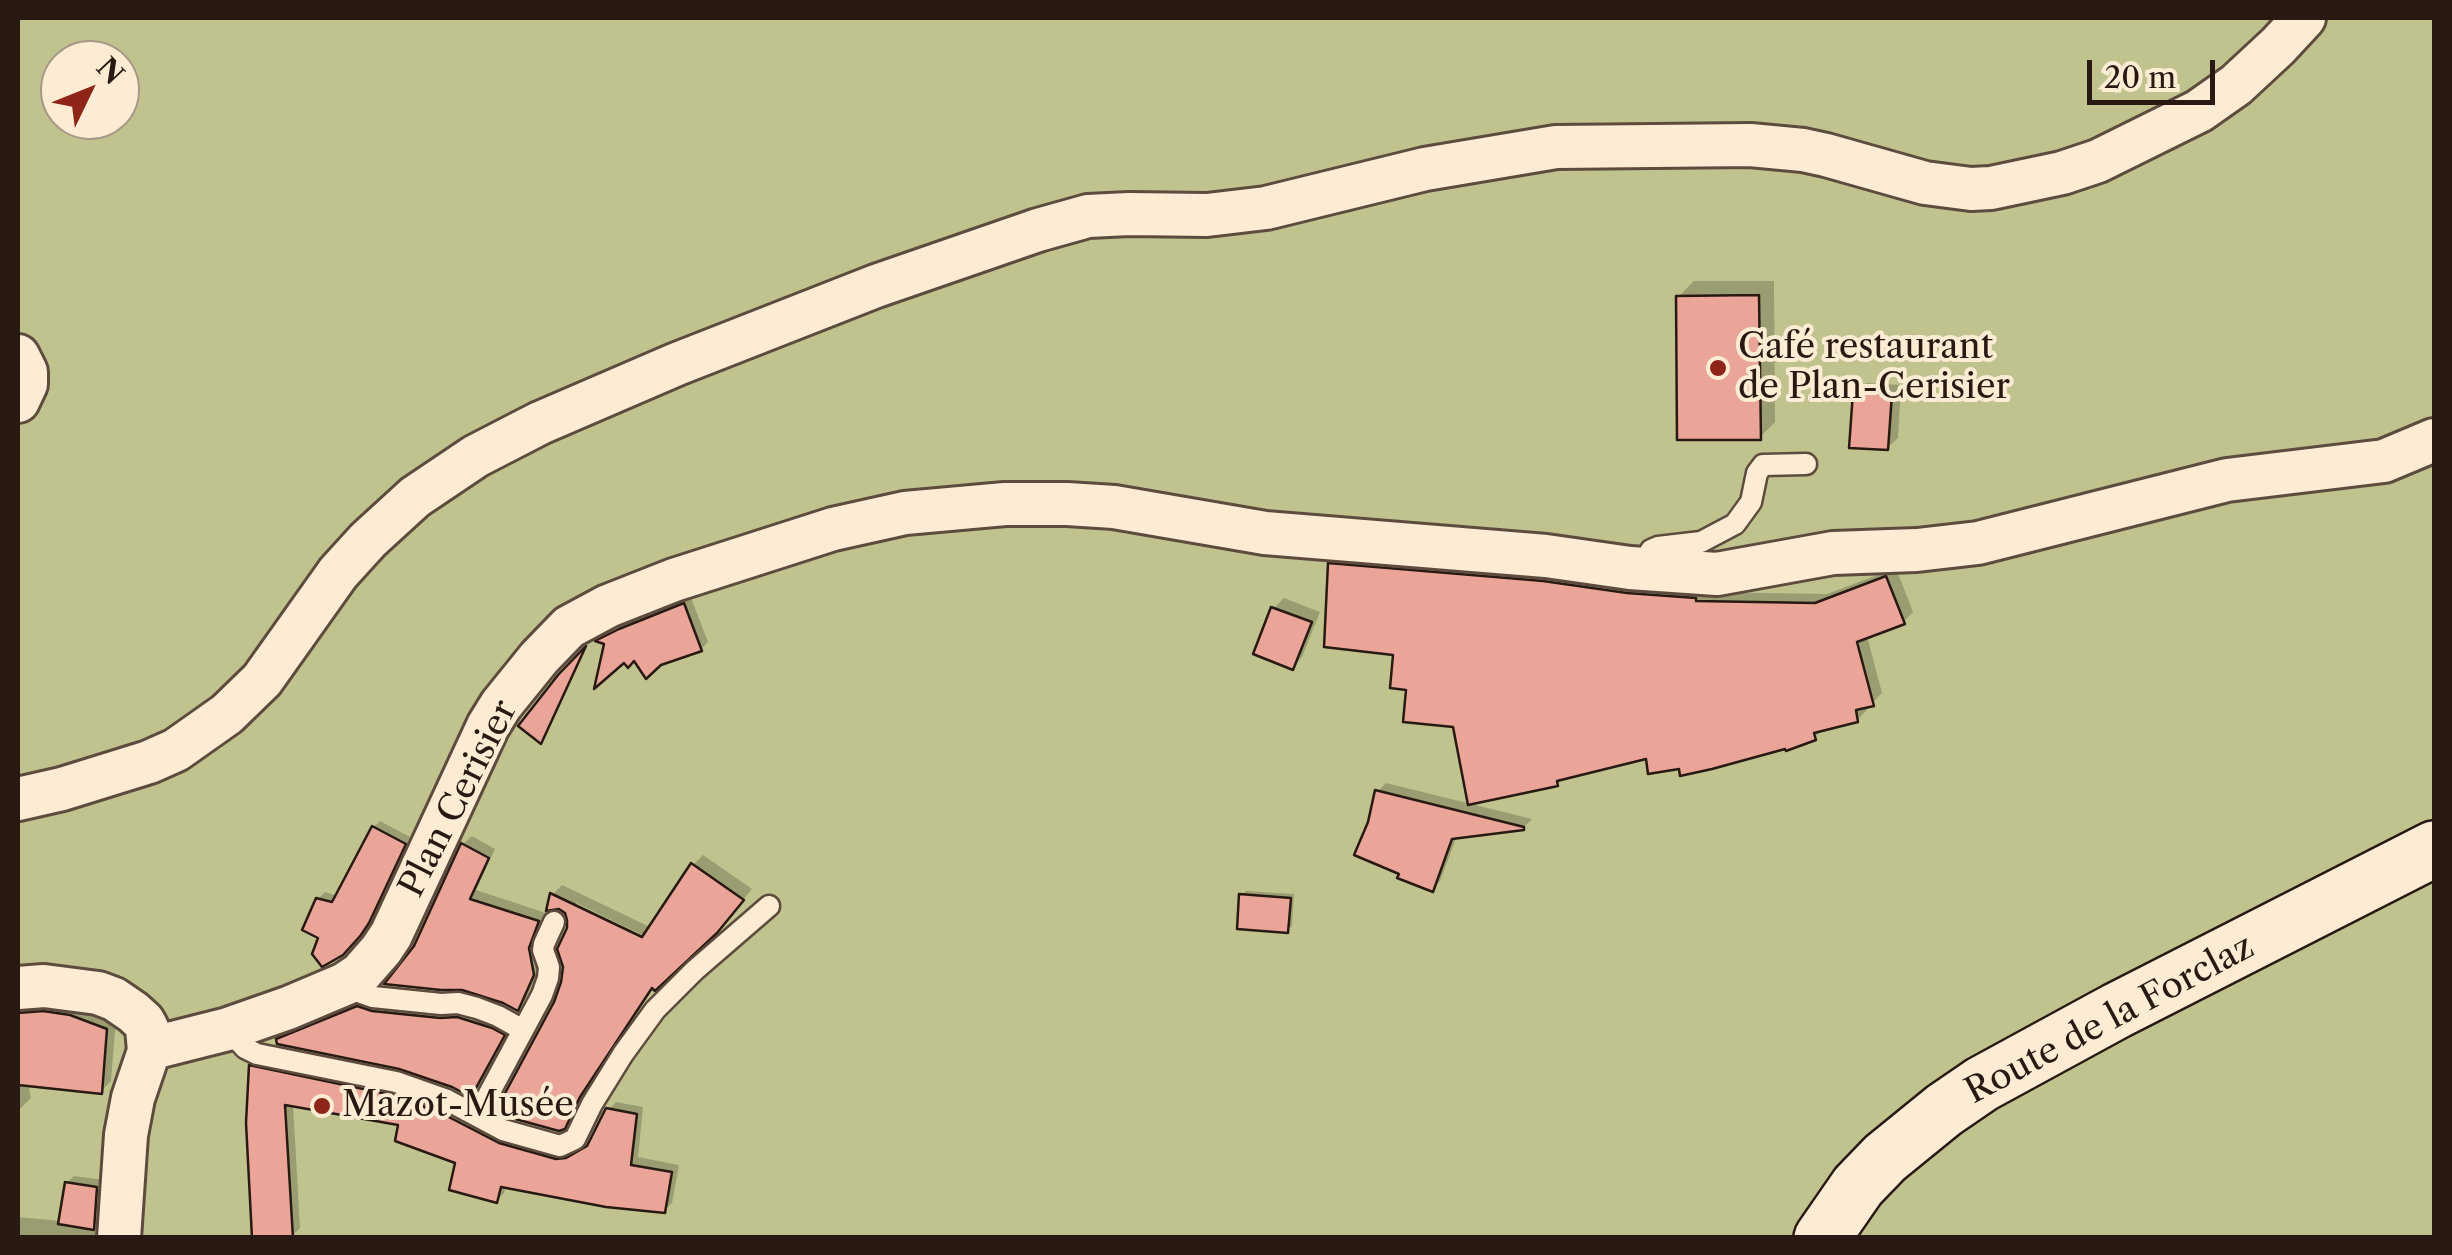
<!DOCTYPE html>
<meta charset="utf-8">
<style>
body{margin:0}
#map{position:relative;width:2452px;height:1255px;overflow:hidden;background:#fbe2bd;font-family:"Libre Caslon Text",serif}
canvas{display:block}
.frame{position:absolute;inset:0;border:20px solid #281a13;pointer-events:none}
.north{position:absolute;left:40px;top:40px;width:100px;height:100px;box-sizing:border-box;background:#fcecd4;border:2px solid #a79887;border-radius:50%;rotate:47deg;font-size:28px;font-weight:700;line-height:40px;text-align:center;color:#281a13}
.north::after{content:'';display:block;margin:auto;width:35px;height:45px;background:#8f2418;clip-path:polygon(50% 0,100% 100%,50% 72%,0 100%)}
.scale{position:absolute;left:2087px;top:60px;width:128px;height:45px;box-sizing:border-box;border:5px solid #281a13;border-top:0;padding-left:12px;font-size:30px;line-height:35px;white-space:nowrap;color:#281a13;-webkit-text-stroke:8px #fcecd4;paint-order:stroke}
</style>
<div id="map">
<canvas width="2452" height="1255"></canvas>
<div class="frame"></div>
<div class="north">N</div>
<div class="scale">20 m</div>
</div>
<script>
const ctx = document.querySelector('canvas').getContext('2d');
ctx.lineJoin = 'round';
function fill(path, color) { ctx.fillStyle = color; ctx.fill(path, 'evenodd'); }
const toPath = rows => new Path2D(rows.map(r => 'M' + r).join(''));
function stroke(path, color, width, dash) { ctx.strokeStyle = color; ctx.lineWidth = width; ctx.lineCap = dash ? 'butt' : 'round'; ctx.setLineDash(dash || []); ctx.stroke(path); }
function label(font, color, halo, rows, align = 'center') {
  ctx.font = font + ' "Libre Caslon Text",serif'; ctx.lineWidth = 8; ctx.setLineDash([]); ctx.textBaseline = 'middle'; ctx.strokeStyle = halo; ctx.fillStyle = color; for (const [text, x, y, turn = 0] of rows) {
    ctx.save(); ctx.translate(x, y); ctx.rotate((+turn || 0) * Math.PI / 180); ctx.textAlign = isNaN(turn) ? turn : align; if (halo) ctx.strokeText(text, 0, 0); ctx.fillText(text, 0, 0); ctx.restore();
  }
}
fill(toPath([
 [18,18,2434,18,2434,1237,18,1237],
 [60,60,120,60,120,120,60,120]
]), '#c1c38f');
fill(toPath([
 [1694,281,1774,281,1775,422,1760,437,1678,297],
 [1866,383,1901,385,1898,438,1887,448,1856,393],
 [1340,554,1705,592,1827,594,1896,568,1913,612,1903,622,1867,636,1882,693,1872,703,1866,705,1867,710,1857,720,1824,728,1814,738,1681,766,1648,756,1565,776,1557,784,1455,725,1409,687,1396,653,1330,564],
 [691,598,708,642,701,649,635,657,600,640,628,622],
 [1284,598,1320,612,1302,657,1292,667,1274,608],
 [1386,783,1532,819,1523,828,1457,836,1440,881,1432,889,1402,873,1370,823,1378,791],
 [380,821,410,837,375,914,367,925,321,937,318,899,325,892,338,896,374,827],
 [472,836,495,849,476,890,546,913,537,938,542,965,525,1000,517,1008,416,947,463,844],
 [703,855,752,889,727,920,654,986,590,1084,574,1116,563,1127,556,1003,564,983,570,919,552,895,562,885,652,928,693,865],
 [576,903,655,941,653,945,576,909],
 [1246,891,1294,894,1292,926,1287,930,1242,895],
 [368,998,451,1009,512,1026,480,1085,471,1094,400,1066,279,1039,289,1030],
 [18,1000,55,1002,116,1019,111,1081,101,1091,28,1083,31,1098,21,1108,18,1109],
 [259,1059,401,1088,565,1152,576,1151,591,1143,608,1110,616,1102,643,1107,638,1157,679,1165,672,1203,664,1211,506,1185,504,1193,496,1201,458,1161,401,1123,293,1104,300,1228,292,1236,251,1066],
 [74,1176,104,1180,103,1238,18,1238,18,1217,61,1221,67,1183]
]), '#0003');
const building = toPath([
 [1759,295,1761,440,1677,440,1676,296,1759,295],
 [1853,392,1892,394,1888,450,1849,448,1853,392],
 [1328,563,1543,581,1627,593,1696,598,1696,601,1815,603,1886,576,1905,624,1857,642,1874,706,1856,710,1858,722,1814,733,1816,740,1786,751,1785,749,1712,769,1680,776,1679,769,1648,774,1646,759,1557,781,1558,786,1468,805,1453,727,1403,722,1406,690,1390,688,1393,655,1324,647,1328,563],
 [684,603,702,651,661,665,646,679,634,661,628,668,624,663,594,689,604,644,595,641,619,629,684,603],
 [1271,607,1312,622,1293,670,1253,654,1271,607],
 [586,646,541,744,518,726,558,675,586,646],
 [1375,790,1524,827,1524,830,1452,839,1433,892,1397,878,1399,874,1354,855,1368,822,1375,790],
 [372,826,406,844,369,923,361,935,343,955,322,967,312,954,318,938,302,930,316,898,332,902,372,826],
 [461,843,489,858,470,899,539,921,529,948,534,975,518,1011,503,1003,462,990,441,990,384,984,414,946,461,843],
 [691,863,744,900,717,933,655,991,652,988,580,1097,565,1129,559,1131,508,1117,496,1110,554,1002,561,982,563,967,557,949,567,928,567,920,565,913,559,909,546,911,550,893,642,937,691,863],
 [1239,894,1291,898,1288,933,1237,929,1239,894],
 [357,1006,372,1011,440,1018,457,1017,492,1028,505,1035,471,1097,452,1087,399,1069,277,1044,276,1039,357,1006],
 [43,1011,70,1015,107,1029,102,1094,18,1085,18,1013,43,1011],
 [249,1065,392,1095,441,1113,499,1143,556,1159,566,1158,587,1146,606,1108,637,1114,631,1165,672,1172,665,1213,606,1207,501,1187,497,1203,449,1190,455,1163,395,1141,398,1125,285,1105,293,1238,252,1238,246,1123,249,1065],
 [65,1182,97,1187,94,1230,58,1224,65,1182]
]);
fill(building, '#eba598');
stroke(building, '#281a13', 2.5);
const lane = toPath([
 [1640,569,1651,550,1658,547,1701,542,1735,524,1751,502,1757,473,1763,465,1806,464],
 [348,982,356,991,373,997,441,1004,458,1003,477,1008,498,1016,523,1030],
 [228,1029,245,1048,257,1054,396,1082,447,1100,503,1130,560,1146,575,1139,592,1104,623,1054,655,1010,695,970,769,906],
 [477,1116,542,995,548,978,549,967,543,950,544,944,554,922]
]);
const street = toPath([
 [18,356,26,372,26,384,18,401],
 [18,799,62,789,149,762,176,750,227,714,262,680,338,573,368,540,415,497,476,456,540,423,677,364,876,286,1038,230,1088,216,1129,214,1207,215,1266,208,1425,169,1556,147,1750,145,1803,150,1826,155,1925,183,1971,189,1991,188,2062,173,2098,161,2199,111,2236,85,2278,46,2304,18],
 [18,988,44,986,98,993,114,999,133,1012,143,1021,147,1028,149,1051,133,1098,126,1135,119,1238],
 [149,1049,228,1029,288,1008,345,984,360,974,381,950,391,935,488,726,501,705,539,658,569,627,608,606,674,580,833,529,905,513,1005,504,1067,504,1114,507,1265,533,1546,556,1630,568,1717,574,1833,553,1917,550,1978,543,2227,480,2384,461,2434,440]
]);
const secondary = toPath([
 [1822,1238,1858,1186,1885,1158,1944,1110,1982,1084,2116,1011,2434,849]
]);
stroke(lane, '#5d4c3e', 25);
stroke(street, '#5d4c3e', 48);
stroke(secondary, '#281a13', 60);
stroke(lane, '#fcecd4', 20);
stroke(street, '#fcecd4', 42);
stroke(secondary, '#fcecd4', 55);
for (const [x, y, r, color] of [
 [1718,368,10,"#8f2418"],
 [322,1106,10,"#8f2418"]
]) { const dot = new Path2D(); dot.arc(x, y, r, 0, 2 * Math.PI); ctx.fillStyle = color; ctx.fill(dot); stroke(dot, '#fcecd4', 4); }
label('35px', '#281a13', '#fcecd4', [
 ["Café restaurant",1738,348],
 ["de Plan-Cerisier",1738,388],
 ["Mazot-Musée",342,1106]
], 'left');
label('35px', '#281a13', '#fcecd4', [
 ["Plan Cerisier",459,799,-63],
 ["Route de la Forclaz",2110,1020,-28]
]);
</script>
